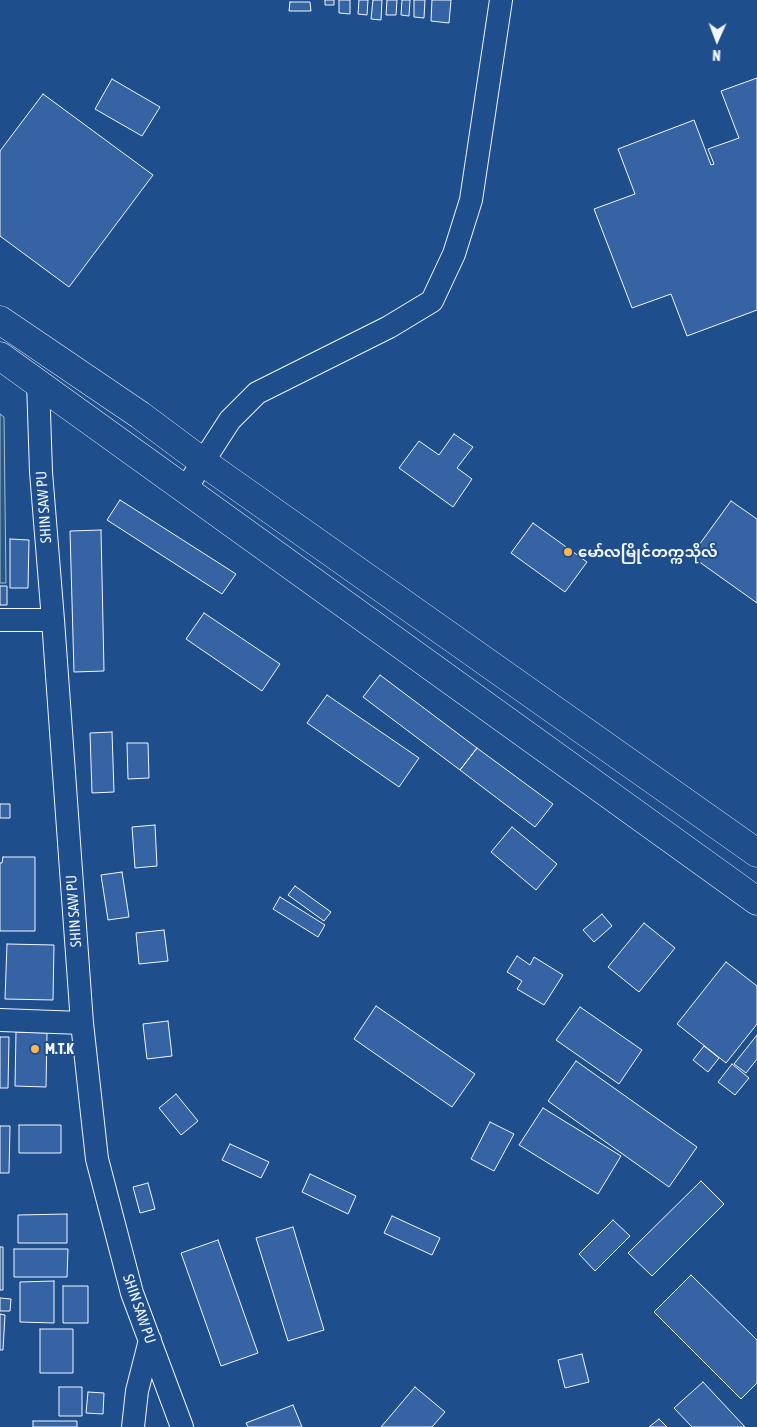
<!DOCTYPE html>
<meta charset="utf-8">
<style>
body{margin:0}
#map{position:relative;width:757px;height:1427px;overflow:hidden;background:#1f4e8c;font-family:"Asap Condensed",sans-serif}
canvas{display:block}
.north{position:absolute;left:692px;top:15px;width:50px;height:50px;-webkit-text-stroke:4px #1f4e8c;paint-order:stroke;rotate:182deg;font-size:14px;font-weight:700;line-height:20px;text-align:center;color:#f2f6ff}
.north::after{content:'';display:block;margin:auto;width:18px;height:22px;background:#f2f6ff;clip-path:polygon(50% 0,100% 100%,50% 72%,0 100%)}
</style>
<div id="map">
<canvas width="757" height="1427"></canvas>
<div class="north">N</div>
</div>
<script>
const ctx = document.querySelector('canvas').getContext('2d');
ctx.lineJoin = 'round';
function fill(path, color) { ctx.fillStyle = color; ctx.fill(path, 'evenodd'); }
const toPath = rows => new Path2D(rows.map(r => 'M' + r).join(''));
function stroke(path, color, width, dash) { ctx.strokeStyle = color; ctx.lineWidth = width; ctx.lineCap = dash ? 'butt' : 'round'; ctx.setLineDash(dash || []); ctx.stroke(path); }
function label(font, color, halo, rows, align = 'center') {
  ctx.font = font + ' "Asap Condensed","Noto Sans Myanmar",sans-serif'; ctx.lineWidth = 4; ctx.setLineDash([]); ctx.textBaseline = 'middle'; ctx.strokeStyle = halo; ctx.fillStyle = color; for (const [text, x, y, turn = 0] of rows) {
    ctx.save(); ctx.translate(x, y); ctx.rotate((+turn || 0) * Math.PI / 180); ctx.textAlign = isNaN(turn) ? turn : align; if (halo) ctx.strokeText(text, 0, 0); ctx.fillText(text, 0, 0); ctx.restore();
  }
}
const green = toPath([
 [0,414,4,417,6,583,0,583,0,414]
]);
fill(green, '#245a82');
stroke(green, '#a8bbd7', 1);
const building = toPath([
 [325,0,334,0,334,5,325,5,325,0],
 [339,0,350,0,350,14,339,13,339,0],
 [359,0,368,0,367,15,358,14,359,0],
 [373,0,382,0,381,20,371,19,373,0],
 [387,0,397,0,396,15,386,15,387,0],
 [402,0,410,0,409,16,401,15,402,0],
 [414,0,425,0,424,18,414,17,414,0],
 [432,0,451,0,449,23,431,21,432,0],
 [290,2,310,2,311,11,289,11,290,2],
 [757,78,757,310,687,336,671,294,632,308,594,209,635,194,618,149,694,120,711,165,714,164,708,149,739,138,721,91,757,78],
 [112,79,160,107,142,136,95,109,112,79],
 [43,94,153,175,69,287,0,236,0,151,43,94],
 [454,434,473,447,457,468,472,479,453,507,399,468,419,441,439,455,454,434],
 [120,500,236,574,222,594,107,520,120,500],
 [731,501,757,519,757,603,691,556,731,501],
 [533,523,587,562,565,592,511,553,533,523],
 [101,530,104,671,74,672,70,531,101,530],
 [10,539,29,540,28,588,10,588,10,539],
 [0,586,7,586,7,605,0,605,0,586],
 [204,613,280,664,262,691,186,639,204,613],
 [380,675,477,748,460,770,363,697,380,675],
 [327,695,419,758,399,787,307,723,327,695],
 [112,732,114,792,92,793,90,733,112,732],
 [127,743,148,743,149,778,128,779,127,743],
 [477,748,553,804,535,827,460,770,477,748],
 [0,804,10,804,10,818,0,818,0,804],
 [155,825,157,866,135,868,132,827,155,825],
 [512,827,557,864,536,890,491,852,512,827],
 [3,857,35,857,35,931,0,931,0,863,2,863,3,857],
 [122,872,129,917,108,920,101,875,122,872],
 [295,886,331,912,324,921,288,895,295,886],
 [280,897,325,925,318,937,273,909,280,897],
 [602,914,612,926,594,942,583,930,602,914],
 [644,923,675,948,639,992,608,967,644,923],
 [164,930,168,961,139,964,136,933,164,930],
 [7,944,54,945,53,1000,5,999,7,944],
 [517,956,530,965,534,957,563,975,544,1005,517,989,522,981,507,972,517,956],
 [726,962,757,986,757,1024,726,1063,677,1024,726,962],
 [376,1006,475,1074,452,1107,354,1039,376,1006],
 [580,1007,642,1050,619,1084,556,1040,580,1007],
 [168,1021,172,1056,147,1059,143,1024,168,1021],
 [16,1032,47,1033,46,1087,15,1086,16,1032],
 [757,1035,757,1059,746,1073,734,1064,757,1035],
 [0,1037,9,1037,8,1088,0,1088,0,1037],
 [704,1046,719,1058,708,1072,693,1060,704,1046],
 [576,1061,697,1147,669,1187,548,1101,576,1061],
 [732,1064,749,1078,735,1095,718,1082,732,1064],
 [176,1094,198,1121,181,1135,159,1108,176,1094],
 [543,1108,621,1156,598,1194,519,1145,543,1108],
 [490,1122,514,1134,494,1171,471,1159,490,1122],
 [19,1125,61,1125,61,1153,19,1153,19,1125],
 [0,1126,10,1126,9,1173,0,1173,0,1126],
 [230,1144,269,1162,261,1178,222,1160,230,1144],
 [310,1174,356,1196,348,1214,302,1192,310,1174],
 [701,1181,724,1204,652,1276,628,1253,701,1181],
 [148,1183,155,1209,140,1213,133,1187,148,1183],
 [67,1214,67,1243,18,1243,18,1215,67,1214],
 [392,1216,440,1238,432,1255,384,1233,392,1216],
 [613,1220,630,1236,595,1271,579,1254,613,1220],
 [293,1227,324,1330,288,1341,256,1238,293,1227],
 [218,1240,258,1353,221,1366,181,1253,218,1240],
 [0,1247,3,1247,3,1290,0,1290,0,1247],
 [14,1249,68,1249,67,1277,14,1277,14,1249],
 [691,1275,757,1340,757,1383,741,1399,654,1312,691,1275],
 [54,1281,54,1323,20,1322,20,1282,54,1281],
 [63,1286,88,1286,88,1323,63,1323,63,1286],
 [0,1298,11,1299,10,1311,0,1311,0,1298],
 [0,1314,5,1315,3,1350,0,1350,0,1314],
 [40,1329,73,1329,73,1373,40,1373,40,1329],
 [582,1354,589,1382,565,1388,558,1360,582,1354],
 [703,1382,745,1427,692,1427,674,1408,703,1382],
 [59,1387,82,1387,82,1416,59,1416,59,1387],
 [415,1387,445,1412,432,1427,381,1427,415,1387],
 [88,1392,104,1393,103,1414,86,1413,88,1392],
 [293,1405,302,1427,248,1427,246,1423,293,1405],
 [659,1419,667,1427,649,1427,659,1419],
 [33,1421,77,1421,77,1427,33,1427,33,1421]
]);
fill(building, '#3563a3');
stroke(building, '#f2f6ff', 1);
const street = toPath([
 [38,382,41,472,53,620,82,1023,97,1159,132,1293,182,1427],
 [186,488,230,420,257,393,389,327,432,301,454,254,471,200,501,0],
 [0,620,53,620],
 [0,1020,82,1023],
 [133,1427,137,1391,150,1340]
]);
const secondary = toPath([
 [0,320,140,415,203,462,757,853],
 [0,356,757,901]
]);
stroke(street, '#f2f6ff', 24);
stroke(secondary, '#f2f6ff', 29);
stroke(street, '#1f4e8c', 22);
stroke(secondary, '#1f4e8c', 28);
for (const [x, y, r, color] of [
 [568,552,5,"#ffb74d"],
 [35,1049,5,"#ffb74d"]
]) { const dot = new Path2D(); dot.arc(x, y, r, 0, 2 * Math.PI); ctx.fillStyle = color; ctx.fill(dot); stroke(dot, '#1f4e8c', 2); }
label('15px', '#f2f6ff', '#1f4e8c', [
 ["SHIN SAW PU",44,507,-94],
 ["SHIN SAW PU",74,911,-94],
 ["SHIN SAW PU",139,1309,71]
]);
label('bold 15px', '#f2f6ff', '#1f4e8c', [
 ["မော်လမြိုင်တက္ကသိုလ်",578,552],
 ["M.T.K",45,1049]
], 'left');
</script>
